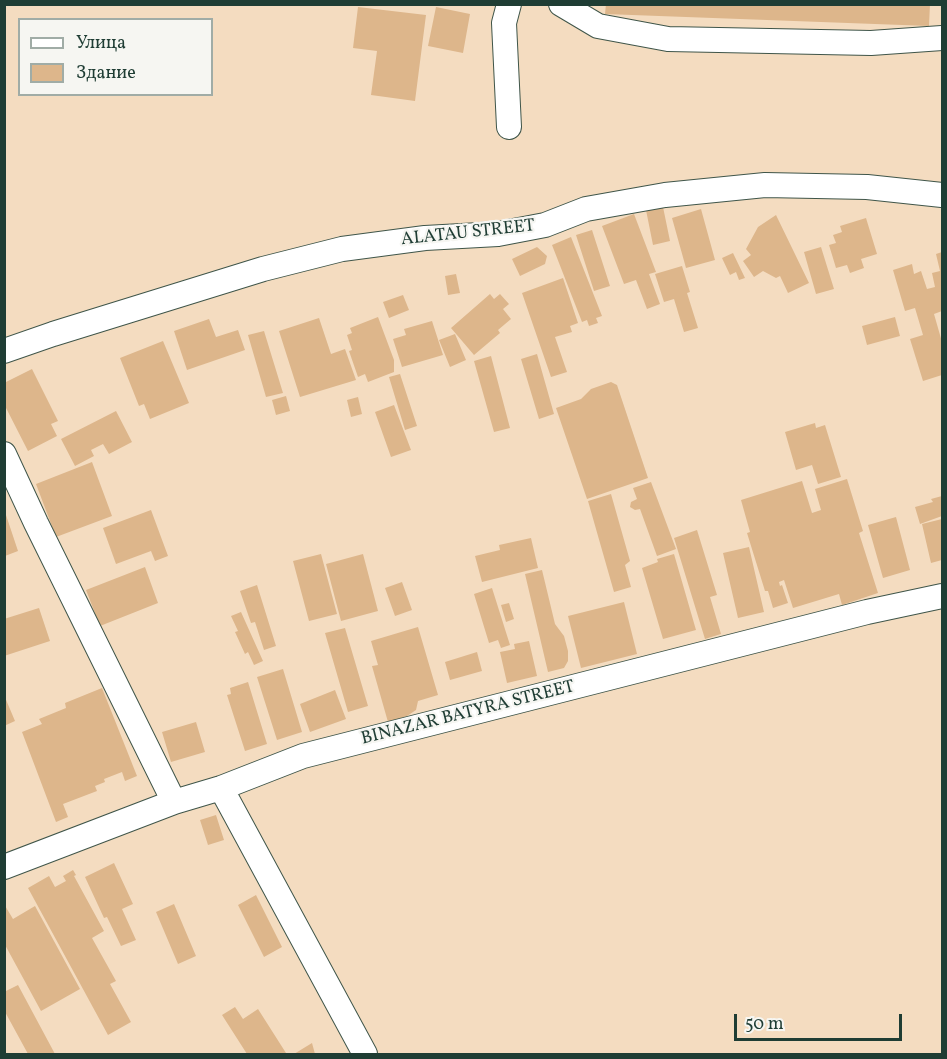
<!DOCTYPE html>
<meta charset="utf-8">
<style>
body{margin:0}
#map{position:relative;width:947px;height:1059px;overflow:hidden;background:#f4dcc0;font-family:Vollkorn,serif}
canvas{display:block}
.frame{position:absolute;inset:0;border:6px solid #1f3d34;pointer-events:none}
.legend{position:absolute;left:18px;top:18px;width:195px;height:78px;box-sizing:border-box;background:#f6f6f2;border:2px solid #a0aca6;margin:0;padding:8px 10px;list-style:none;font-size:18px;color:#1f3d34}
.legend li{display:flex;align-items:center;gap:12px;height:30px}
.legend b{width:30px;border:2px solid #a0aca6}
.scale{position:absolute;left:734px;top:1014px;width:168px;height:27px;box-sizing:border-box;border:3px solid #1f3d34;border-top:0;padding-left:8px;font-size:18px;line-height:21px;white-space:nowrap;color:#1f3d34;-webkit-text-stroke:4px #f6f6f2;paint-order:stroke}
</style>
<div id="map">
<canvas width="947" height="1059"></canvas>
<div class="frame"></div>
<ul class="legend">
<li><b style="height:8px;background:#fff"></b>Улица</li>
<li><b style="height:16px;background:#ddb68b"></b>Здание</li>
</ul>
<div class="scale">50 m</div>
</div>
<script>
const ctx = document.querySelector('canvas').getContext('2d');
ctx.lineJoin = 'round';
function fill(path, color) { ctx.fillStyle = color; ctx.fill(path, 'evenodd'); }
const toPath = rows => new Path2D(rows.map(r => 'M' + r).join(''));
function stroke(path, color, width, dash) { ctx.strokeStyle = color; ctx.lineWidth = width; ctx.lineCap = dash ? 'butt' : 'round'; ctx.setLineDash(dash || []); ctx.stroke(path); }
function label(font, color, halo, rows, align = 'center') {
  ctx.font = font + ' Vollkorn,serif'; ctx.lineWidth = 4.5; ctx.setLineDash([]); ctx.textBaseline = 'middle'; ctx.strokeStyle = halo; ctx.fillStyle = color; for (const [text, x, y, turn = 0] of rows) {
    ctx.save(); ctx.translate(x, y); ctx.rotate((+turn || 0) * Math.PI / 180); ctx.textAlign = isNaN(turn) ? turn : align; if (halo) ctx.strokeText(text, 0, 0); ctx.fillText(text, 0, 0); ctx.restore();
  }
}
fill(toPath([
 [606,4,930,4,929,26,605,14],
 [358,7,426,15,415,101,371,95,377,51,353,48],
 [436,7,470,14,463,53,428,46],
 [663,207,670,241,653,245,646,210],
 [701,209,715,260,686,268,672,218],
 [634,214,656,272,649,274,660,304,647,309,636,280,624,284,602,226],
 [776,215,809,283,788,293,780,276,776,278,763,271,754,277,743,261,751,255,746,249,758,227],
 [866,218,877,254,861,259,864,268,850,273,847,265,836,268,829,245,836,243,833,235,842,232,840,226],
 [592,230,610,286,594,291,576,235],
 [571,237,602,316,596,318,598,323,589,326,587,320,582,322,552,245],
 [537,247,547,256,545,264,520,276,512,259],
 [821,247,834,289,816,294,804,252],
 [942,252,942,311,934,314,942,342,942,375,923,381,910,339,923,335,915,308,905,311,893,270,912,264,914,274,921,271,927,289,935,287,932,273,940,271,936,254],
 [733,253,745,278,739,280,736,272,730,275,722,258],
 [682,266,690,292,687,293,698,328,684,332,674,299,664,302,655,274],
 [456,274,460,293,448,295,445,276],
 [563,278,578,323,570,326,572,332,555,337,567,372,551,377,522,293],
 [490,294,494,299,500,294,509,304,503,309,511,319,498,330,500,333,474,355,451,328],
 [403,295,409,310,389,318,383,302],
 [378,317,394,360,394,372,368,382,365,374,358,377,349,351,352,350,347,335,352,333,350,328],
 [895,317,900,336,867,345,862,326],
 [319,318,331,354,345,349,356,380,300,397,279,331],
 [209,319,216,337,238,330,245,350,187,370,174,331],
 [432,321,443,355,402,367,393,339,406,335,404,329],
 [264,331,283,393,266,397,248,335],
 [455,334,466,360,450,367,439,340],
 [163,341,189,403,150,419,144,404,139,406,120,358],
 [537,354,554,414,539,419,521,359],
 [491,356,510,428,494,432,474,361],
 [32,369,58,421,51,424,57,436,28,451,4,404,4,383],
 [400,374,417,426,405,430,389,377],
 [611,382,617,385,648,478,587,499,556,408,581,399,591,389],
 [286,396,290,411,276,415,272,400],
 [358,397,362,414,351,417,347,400],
 [394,405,411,450,391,457,375,412],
 [116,411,132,442,109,454,103,444,91,450,94,456,75,466,61,439],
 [815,423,816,428,825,425,841,477,818,484,812,465,796,470,785,432],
 [92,462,112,516,56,537,36,484],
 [847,479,863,531,859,533,878,593,842,605,839,594,793,608,784,580,779,582,780,586,782,585,788,603,773,608,768,591,765,591,747,533,750,532,741,500,802,481,812,513,821,510,815,489],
 [651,482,676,549,657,556,640,509,635,510,630,507,631,502,637,499,633,488],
 [611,494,630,561,625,565,631,587,614,592,588,501],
 [942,496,942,516,920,524,915,507,933,502,931,499],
 [151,510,168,556,155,561,151,551,116,564,103,528],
 [5,512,18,551,5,556],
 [896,517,910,570,883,578,868,525],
 [942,519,942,560,931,563,922,524],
 [697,530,717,595,710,597,721,634,705,639,674,538],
 [531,538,538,568,482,582,475,556,500,550,499,545],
 [749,547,764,612,738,618,723,553],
 [321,554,337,614,309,621,293,561],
 [363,554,378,611,341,621,326,564],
 [674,554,696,630,663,639,642,568,658,562,657,559],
 [145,567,158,603,100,626,86,590],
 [542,570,555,624,564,636,568,651,568,661,564,668,548,672,525,574],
 [402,582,412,610,395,616,385,588],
 [257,585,276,646,264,650,255,622,251,623,240,591],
 [492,588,510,645,501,648,498,640,489,643,474,594],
 [624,602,637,654,581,668,568,616],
 [509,603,514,619,506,622,501,605],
 [39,608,50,641,4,656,4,619],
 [241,612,263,661,254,665,248,652,245,654,235,632,238,631,231,616],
 [418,627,438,695,418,701,416,710,407,716,388,722,372,666,378,665,371,641],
 [345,628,368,706,348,712,325,633],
 [529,641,537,676,507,683,500,652,515,649,514,644],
 [477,652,482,671,450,680,445,662],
 [283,669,302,732,277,740,257,677],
 [248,682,267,744,245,751,227,695,231,694,230,688],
 [102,688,137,776,125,781,122,772,104,779,105,782,95,786,97,791,63,804,68,817,56,822,22,732,42,724,39,719,66,708,65,703],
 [335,690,346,719,310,732,300,704],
 [4,695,15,721,4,726],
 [196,722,205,752,171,762,162,732],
 [216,815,224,840,208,845,200,820],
 [114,863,133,904,122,909,136,940,121,946,107,917,104,918,85,877],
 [73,870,76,875,74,876,104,931,92,938,116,981,110,984,131,1022,108,1035,28,888,49,876,55,887,66,881,63,876],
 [256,895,282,947,264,957,238,905],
 [4,904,13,919,35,906,80,989,41,1011,4,943],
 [174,904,196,956,178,964,156,912],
 [18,985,55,1054,28,1054,4,1010,4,992],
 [235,1007,243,1019,258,1009,286,1053,247,1054,222,1015],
 [312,1043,315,1054,294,1054]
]), '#ddb68b');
const minor = toPath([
 [509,4,504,23,509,127],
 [561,4,598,26,668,39,871,43,942,38],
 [4,351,53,334,263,269,342,249,425,238,498,234,545,225,586,209,665,195,765,185,867,187,942,195],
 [4,454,36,523,174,802],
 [221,788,365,1054],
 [4,867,174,802,221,788,303,756,867,612,942,596]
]);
stroke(minor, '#3f5549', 26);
stroke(minor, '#fff', 24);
label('18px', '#1f3d34', '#f6f6f2', [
 ["ALATAU STREET",468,234,-6],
 ["BINAZAR BATYRA STREET",468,714,-14]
]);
</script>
